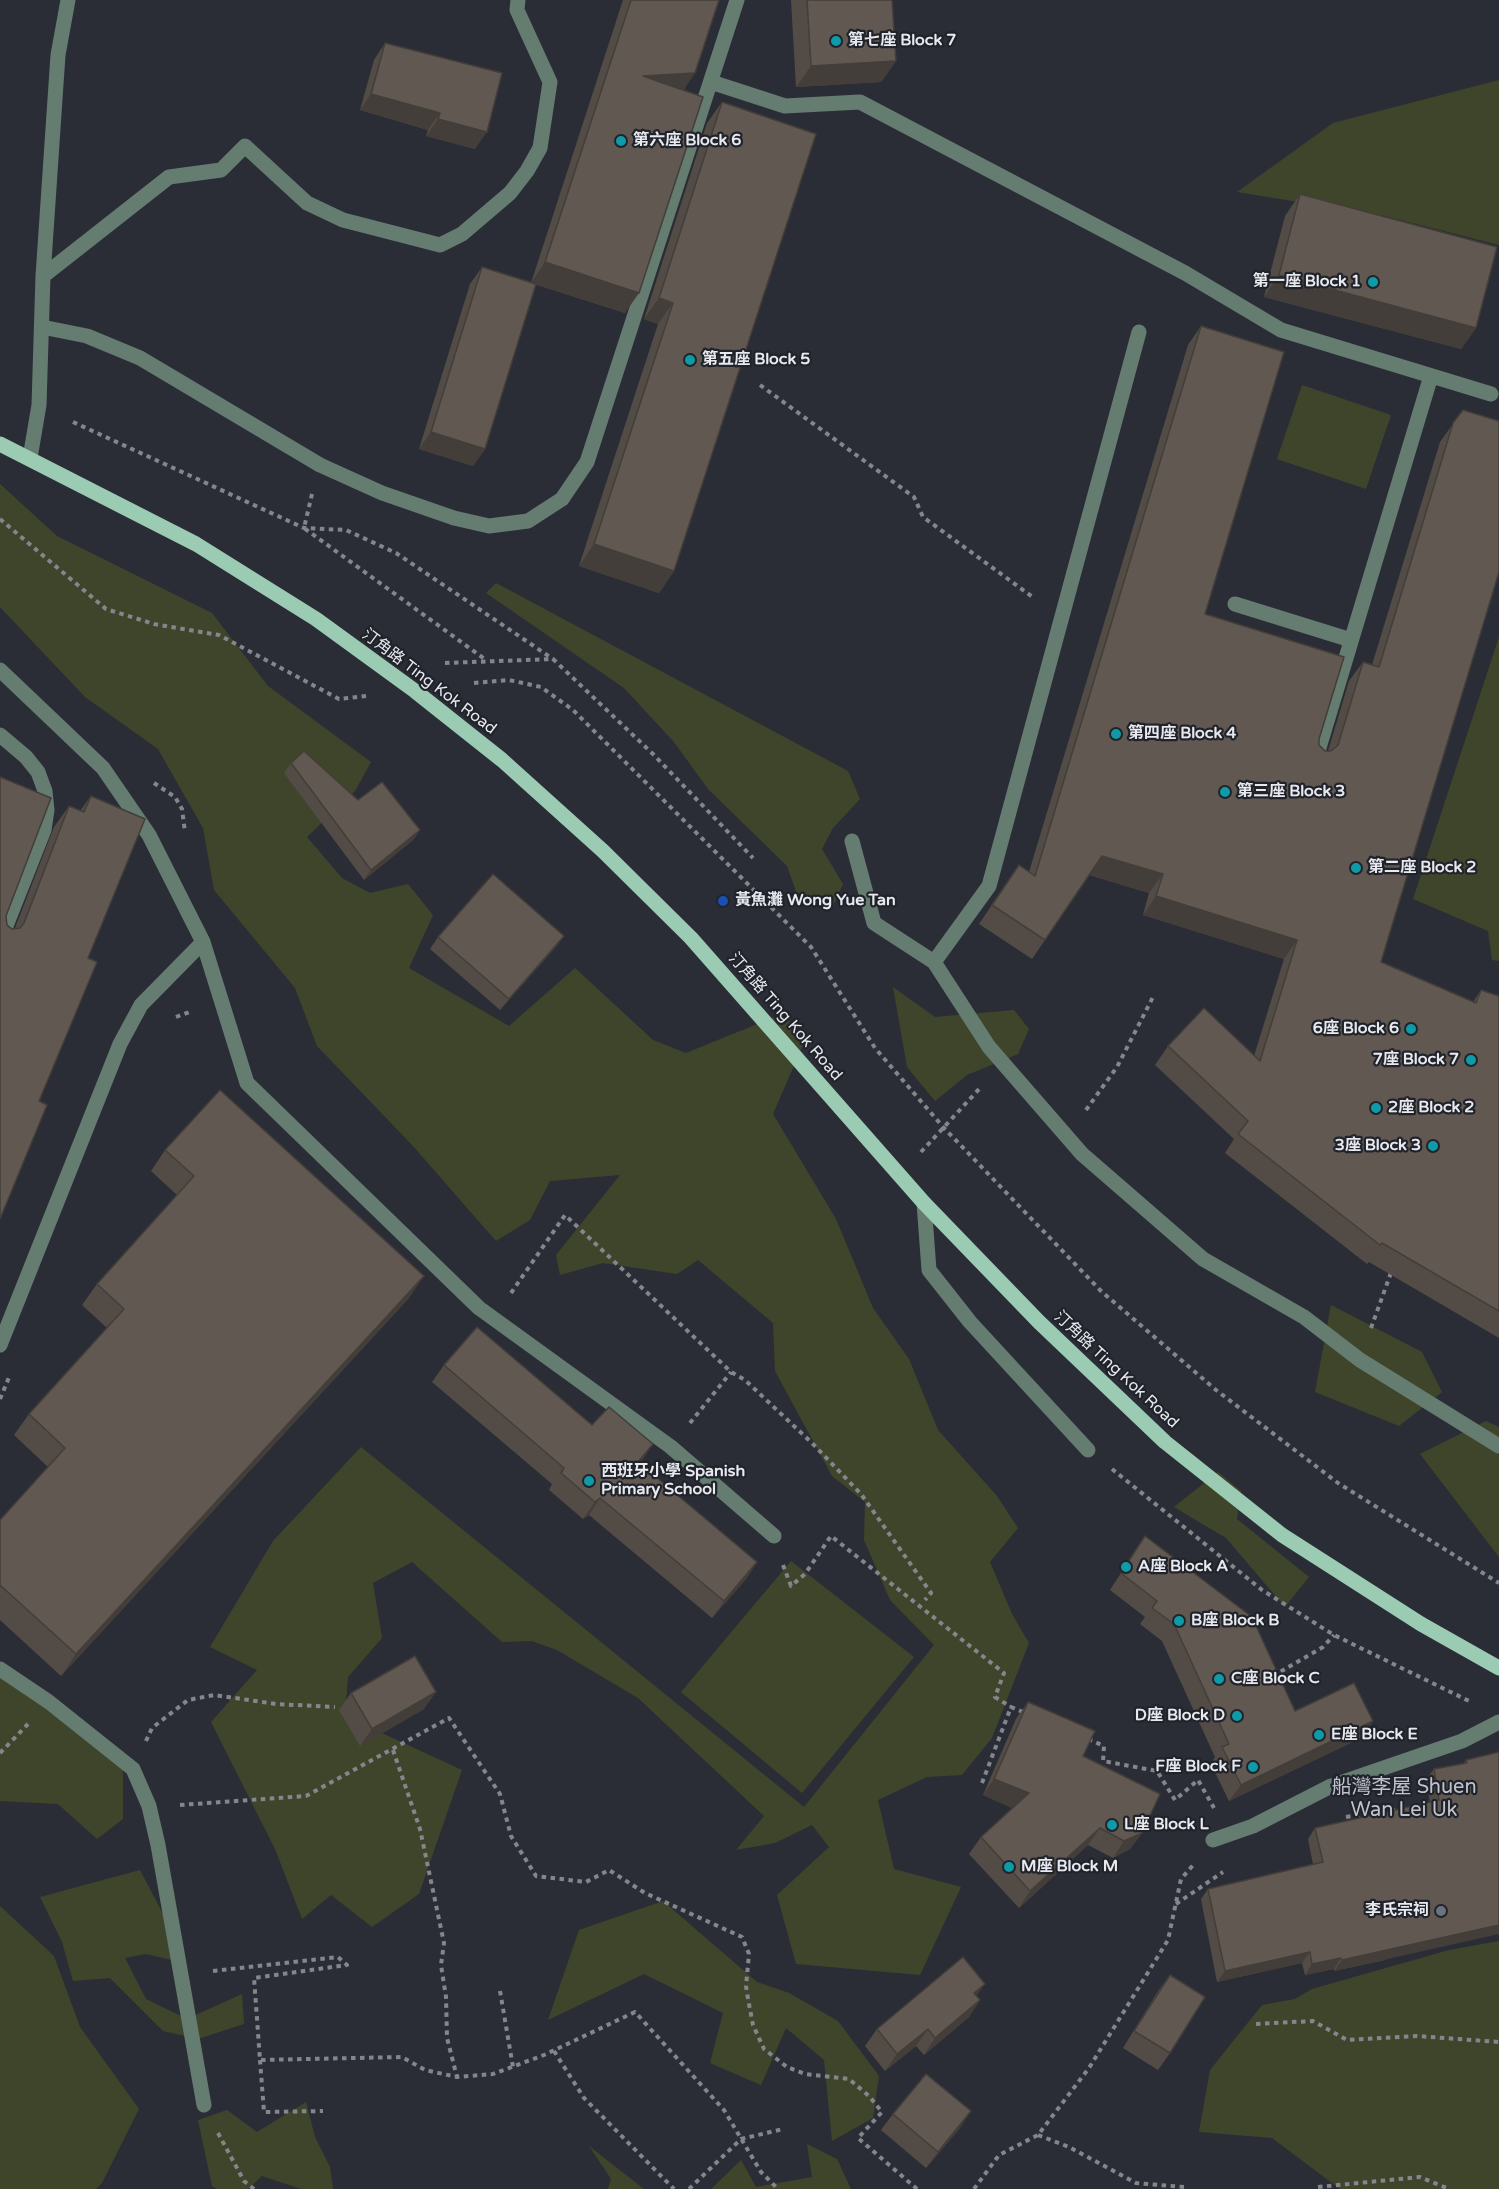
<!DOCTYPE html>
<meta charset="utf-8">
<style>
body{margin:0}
canvas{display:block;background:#2a2d35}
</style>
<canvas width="1499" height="2189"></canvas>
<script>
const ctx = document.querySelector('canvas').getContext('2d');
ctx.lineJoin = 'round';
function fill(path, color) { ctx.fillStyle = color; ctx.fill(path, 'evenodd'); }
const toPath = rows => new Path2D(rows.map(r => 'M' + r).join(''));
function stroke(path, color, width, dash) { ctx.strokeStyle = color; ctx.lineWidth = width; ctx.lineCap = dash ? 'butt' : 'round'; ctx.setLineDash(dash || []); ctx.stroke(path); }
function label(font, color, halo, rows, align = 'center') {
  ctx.font = font + ' "Varela Round","Noto Sans TC",sans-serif'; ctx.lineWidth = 4.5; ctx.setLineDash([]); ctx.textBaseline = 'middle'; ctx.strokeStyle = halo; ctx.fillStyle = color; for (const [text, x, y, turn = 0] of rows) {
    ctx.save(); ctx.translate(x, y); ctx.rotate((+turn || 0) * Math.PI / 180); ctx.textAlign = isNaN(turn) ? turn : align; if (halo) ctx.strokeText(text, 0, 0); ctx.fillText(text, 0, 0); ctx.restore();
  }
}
fill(toPath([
 [1499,80,1499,245,1385,216,1237,192,1333,123],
 [1302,385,1391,415,1366,489,1277,459],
 [0,484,57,536,212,613,268,686,371,762,355,791,307,837,342,878,370,893,408,884,433,915,409,968,509,1026,575,968,653,1040,686,1053,782,1014,806,1038,773,1114,836,1219,873,1308,909,1359,938,1430,997,1496,1018,1528,990,1562,1012,1614,1029,1643,992,1738,962,1775,927,1777,878,1800,894,1869,961,1887,920,1975,796,1964,777,1895,829,1847,812,1825,775,1843,736,1850,764,1816,638,1698,557,1650,532,1641,502,1642,412,1562,373,1583,382,1638,348,1677,345,1716,462,1770,419,1894,372,1927,331,1895,302,1919,275,1849,211,1722,257,1670,210,1647,273,1541,361,1447,804,1807,934,1645,890,1600,864,1540,865,1502,832,1476,775,1371,773,1323,698,1260,677,1274,603,1263,560,1275,556,1255,620,1175,550,1181,530,1220,496,1241,413,1146,317,1046,295,988,214,890,203,828,158,749,85,697,0,607],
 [496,583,848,771,860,799,833,828,822,849,843,884,833,906,799,900,787,866,708,789,674,742,624,688,486,593],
 [1499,637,1499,961,1492,960,1488,931,1413,899],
 [893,987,935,1017,1014,1010,1029,1029,1018,1054,967,1075,935,1101,907,1067],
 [1331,1305,1422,1352,1442,1392,1399,1426,1315,1392],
 [1486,1421,1499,1427,1499,1557,1420,1454],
 [1218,1472,1241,1491,1237,1519,1309,1577,1285,1607,1226,1538,1174,1507],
 [791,1561,914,1657,802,1793,681,1692],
 [0,1667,123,1760,123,1819,97,1839,58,1804,0,1801],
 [140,1870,175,1937,176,1961,146,1954,125,1958,146,1999,187,2019,242,1994,244,2024,198,2039,163,2031,110,1978,73,1981,62,1942,40,1897],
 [663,1901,757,1982,789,1993,838,2021,879,2076,873,2118,832,2141,824,2060,786,2028,761,2085,710,2063,723,2013,644,1974,548,2020,579,1930],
 [0,1906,54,1956,80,2027,139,2109,102,2183,96,2189,0,2189],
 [1499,1941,1499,2189,1340,2189,1272,2138,1199,2132,1210,2070,1262,2005,1295,1999,1312,1989,1449,1950],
 [306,2102,315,2137,330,2167,333,2189,301,2189,262,2176,248,2189,217,2189,212,2186,198,2120,227,2110,257,2132],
 [807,2144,837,2159,851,2189,711,2189,741,2160,756,2187,812,2177],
 [589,2146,644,2189,608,2189,611,2179]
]), '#3f452a');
stroke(toPath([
 [760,385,914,497,923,517,1034,598],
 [73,422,304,528,346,530,396,553,553,659],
 [312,494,304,528,486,660],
 [0,519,106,609,154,624,219,635,339,699,366,696],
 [445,663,553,659,653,754,753,858],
 [474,683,509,680,541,687,573,710,811,947,875,1048,944,1128,1101,1291,1216,1390,1338,1483,1499,1583],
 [154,783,175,797,182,809,185,832],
 [176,1017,192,1011],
 [1086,1110,1117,1067,1154,995],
 [921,1152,981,1087],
 [511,1293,565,1215,731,1372,745,1380,812,1443,861,1494,931,1593,925,1600],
 [1371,1328,1392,1270],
 [0,1399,10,1375],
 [690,1423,731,1372],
 [1112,1469,1262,1590,1334,1635,1469,1701],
 [783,1565,791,1586,805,1574,831,1536,1004,1673,995,1697,1011,1707],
 [1273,1676,1323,1647,1334,1635],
 [1088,1739,1104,1746,1103,1761,1157,1771,1175,1800,1198,1780,1214,1808],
 [146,1741,152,1728,188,1700,214,1695,276,1704,335,1707],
 [393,1750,420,1829,444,1943,441,1965,446,1997,447,2038,457,2077],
 [0,1753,28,1724],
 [982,1783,1011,1707,1023,1712],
 [180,1805,306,1796,449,1718,500,1794,511,1836,536,1876,586,1882,609,1870,645,1893,742,1937,749,1954,746,1986,748,1999,753,2025,764,2049,787,2067,805,2074,849,2079,869,2096,882,2112,858,2138,917,2189],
 [1346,1817,1400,1809],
 [1176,1904,1223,1872],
 [213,1971,338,1957,347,1965,254,1978,260,2060,402,2057,425,2070,457,2077,493,2074,544,2055,635,2012,724,2110,761,2172,778,2189],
 [500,1991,513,2067],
 [1256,2024,1313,2021,1347,2040,1417,2036,1499,2042],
 [554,2051,584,2098,674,2189],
 [260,2060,264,2112,323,2111],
 [218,2133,244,2181,254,2189],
 [1038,2135,1069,2147,1136,2183,1184,2187],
 [1318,2187,1420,2177,1449,2189],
 [689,2189,741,2139,783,2129],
 [974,2189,999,2155,1038,2135,1089,2068,1168,1940,1181,1879,1194,1864]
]), '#84868d', 4, [4.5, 4.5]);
stroke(toPath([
 [711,82,785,106,860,102,1185,273,1281,330,1491,394],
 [43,276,169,177,221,170,245,146,307,203,343,220,440,245,462,234,510,193,527,171,540,148,550,82,517,10,518,0],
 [42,327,87,336,140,358,320,465,382,493,454,518,489,526,528,521,562,499,587,462,737,0],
 [30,458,39,405,43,276,58,55,68,0],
 [1235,604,1351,640],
 [0,670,103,768,149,835,203,942,141,1005,120,1044,0,1345],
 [0,735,26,757,38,772,45,791,47,810,44,830,0,941],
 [1315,761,1431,376],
 [852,841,874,923,934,962,989,1047,1082,1154,1203,1259,1304,1317,1360,1360,1499,1446],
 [203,942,247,1083,479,1308,671,1447,774,1536],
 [934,962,989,886,1139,332],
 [924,1203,929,1270,970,1322,1088,1450],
 [0,1669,49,1702,133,1769,149,1806,158,1845,204,2105],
 [1213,1840,1253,1826,1331,1786,1462,1741,1499,1722]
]), '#657c70', 15);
stroke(toPath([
 [0,444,196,544,316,619,415,691,502,760,603,851,691,938,924,1203,1039,1322,1165,1442,1282,1535,1421,1624,1499,1668]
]), '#9ccbb3', 15);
fill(toPath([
 [623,0,719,0,684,90,625,313,531,283],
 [791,0,892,0,896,61,881,82,796,87],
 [385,43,475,149,426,136,428,130,360,110,374,60],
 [722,102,674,571,659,593,579,566,658,324,644,319,707,123],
 [1300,194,1476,328,1461,349,1264,297,1285,216],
 [482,267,485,449,473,466,419,449,470,284],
 [1201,326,1205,614,1319,739,1319,745,1325,751,1328,751,1349,681,1363,662,1372,665,1440,442,1463,410,1381,962,1473,1002,1481,990,1499,996,1499,1338,1369,1262,1367,1264,1225,1153,1234,1139,1155,1065,1168,1046,1254,1056,1284,959,1143,915,1149,893,1089,875,1032,959,979,924,1019,865,1029,872,1188,345],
 [291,763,358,800,420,830,413,840,364,880,284,773],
 [91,796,88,958,0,1219,6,916,7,925,12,929,15,928,54,827,69,806,80,811],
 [438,937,556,947,500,1010,430,949],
 [165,1150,409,1298,61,1676,0,1620,0,1520,48,1467,14,1435,29,1414,107,1328,82,1305,97,1284,177,1195,151,1171],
 [444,1365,592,1425,640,1463,757,1562,746,1579,712,1618,589,1515,583,1519,549,1490,552,1484,432,1382],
 [1145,1536,1295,1711,1373,1721,1361,1738,1229,1801,1211,1764,1215,1757,1162,1641,1140,1624,1145,1617,1110,1590],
 [351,1693,424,1709,360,1746,339,1710],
 [1028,1702,1083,1756,1142,1833,1130,1849,1113,1858,1088,1845,1019,1908,969,1854,981,1837,1012,1808,983,1795,1016,1719],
 [1499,1752,1385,1960,1334,1971,1334,1969,1305,1975,1302,1963,1217,1982,1201,1899,1208,1889,1313,1864,1308,1839,1315,1828,1430,1802,1426,1779,1434,1769,1464,1763,1466,1760],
 [1170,1975,1170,2053,1158,2070,1123,2048,1158,1991],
 [976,1996,980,2000,969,2017,924,2055,916,2046,885,2071,865,2046,877,2029],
 [893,2114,960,2128,926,2168,881,2130]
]), '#534c46');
fill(toPath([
 [896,61,881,82,796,87,811,66],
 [695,73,681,94,643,76],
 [371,94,440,113,428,130,360,110],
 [438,119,487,132,475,149,426,136],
 [545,262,639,293,625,313,531,283],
 [1279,275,1476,328,1461,349,1264,297],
 [659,298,673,303,658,324,644,319],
 [431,432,485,449,473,466,419,449],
 [594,544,674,571,659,593,579,566],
 [420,830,413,840,364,880,371,870],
 [1102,856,1163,874,1149,893,1089,875],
 [1156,896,1297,940,1284,959,1143,915],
 [564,936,556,947,500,1010,509,999],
 [424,1276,409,1298,61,1676,76,1654],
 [653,1444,642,1461,626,1479,638,1462],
 [600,1498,589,1515,583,1519,595,1502],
 [757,1562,746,1579,712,1618,724,1601],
 [436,1692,424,1709,360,1746,372,1729],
 [1373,1721,1361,1738,1229,1801,1241,1785],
 [994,1779,1029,1793,1017,1810,983,1795],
 [1100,1828,1088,1845,1019,1908,1030,1891],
 [1142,1833,1130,1849,1113,1858,1124,1841],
 [1499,1925,1499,1934,1334,1971,1342,1960],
 [1310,1952,1302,1963,1217,1982,1225,1971],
 [1341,1958,1334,1969,1305,1975,1312,1964],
 [985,1984,973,2000,974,1993],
 [980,2000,969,2017,924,2055,935,2038],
 [928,2029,916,2046,885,2071,897,2054],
 [971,2111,960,2128,926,2168,938,2152]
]), '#433e39');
const building = toPath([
 [631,0,719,0,695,73,643,76,703,97,639,293,545,262,631,0],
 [807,0,892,0,896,61,811,66,807,0],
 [385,43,502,73,487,132,438,119,440,113,371,94,385,43],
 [722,102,816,134,674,571,594,544,673,303,659,298,722,102],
 [1300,194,1497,247,1476,328,1279,275,1300,194],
 [482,267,536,284,485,449,431,432,482,267],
 [1201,326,1284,352,1205,614,1344,657,1319,739,1319,745,1325,751,1331,751,1338,745,1363,662,1379,667,1453,423,1463,410,1499,421,1499,572,1381,962,1476,1003,1481,990,1499,996,1499,1311,1382,1243,1380,1245,1238,1134,1248,1121,1168,1046,1204,1008,1260,1061,1297,940,1156,896,1163,874,1102,856,1045,940,992,905,1019,865,1035,876,1201,326],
 [304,751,358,800,382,782,420,830,371,870,291,763,304,751],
 [0,777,51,798,6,916,7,925,12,929,20,928,24,923,69,806,84,812,91,796,145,819,88,958,97,962,39,1101,47,1105,0,1219,0,777],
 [493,874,564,936,509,999,438,937,493,874],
 [220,1090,424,1276,76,1654,0,1585,0,1520,65,1448,29,1414,124,1309,97,1284,194,1176,165,1150,220,1090],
 [477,1327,592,1425,609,1407,653,1444,638,1462,757,1562,724,1601,600,1498,595,1502,561,1473,564,1468,444,1365,477,1327],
 [1145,1536,1252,1617,1295,1711,1354,1683,1373,1721,1241,1785,1222,1747,1229,1744,1174,1624,1152,1608,1157,1601,1121,1573,1145,1536],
 [415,1656,436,1692,372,1729,351,1693,415,1656],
 [1028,1702,1095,1731,1083,1756,1160,1794,1142,1833,1124,1841,1100,1828,1030,1891,981,1837,1029,1793,994,1779,1028,1702],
 [1499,1752,1499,1925,1342,1960,1341,1958,1312,1964,1310,1952,1225,1971,1208,1889,1323,1862,1315,1828,1439,1800,1434,1769,1467,1763,1466,1760,1499,1752],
 [963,1957,985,1984,974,1993,980,2000,935,2038,928,2029,897,2054,877,2029,963,1957],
 [1170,1975,1205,1997,1170,2053,1134,2031,1170,1975],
 [926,2074,971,2111,938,2152,893,2114,926,2074]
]);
fill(building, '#605851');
stroke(building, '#433e39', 1.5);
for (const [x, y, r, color] of [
 [836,41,6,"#0f9aa8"],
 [621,141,6,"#0f9aa8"],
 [1373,282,6,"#0f9aa8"],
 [690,360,6,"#0f9aa8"],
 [1116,734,6,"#0f9aa8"],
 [1225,792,6,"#0f9aa8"],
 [1356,868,6,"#0f9aa8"],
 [723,901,6,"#1a4fb4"],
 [1411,1029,6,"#0f9aa8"],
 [1471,1060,6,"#0f9aa8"],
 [1376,1108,6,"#0f9aa8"],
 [1433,1146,6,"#0f9aa8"],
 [589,1481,6,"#0f9aa8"],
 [1126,1567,6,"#0f9aa8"],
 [1179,1621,6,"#0f9aa8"],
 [1219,1679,6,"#0f9aa8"],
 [1237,1716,6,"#0f9aa8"],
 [1319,1735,6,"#0f9aa8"],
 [1253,1767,6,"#0f9aa8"],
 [1112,1825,6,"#0f9aa8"],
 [1009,1867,6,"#0f9aa8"],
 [1441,1911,6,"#6b7280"]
]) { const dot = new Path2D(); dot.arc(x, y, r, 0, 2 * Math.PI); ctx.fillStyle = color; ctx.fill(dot); stroke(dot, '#21232b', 2); }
label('bold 16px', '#e7e9ef', '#21232b', [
 ["第七座 Block 7",848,41],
 ["第六座 Block 6",633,141],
 ["第一座 Block 1",1361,282,"right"],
 ["第五座 Block 5",702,360],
 ["第四座 Block 4",1128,734],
 ["第三座 Block 3",1237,792],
 ["第二座 Block 2",1368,868],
 ["黃魚灘 Wong Yue Tan",735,901],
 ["6座 Block 6",1399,1029,"right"],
 ["7座 Block 7",1459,1060,"right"],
 ["2座 Block 2",1388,1108],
 ["3座 Block 3",1421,1146,"right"],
 ["西班牙小學 Spanish",601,1472],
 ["Primary School",601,1490],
 ["A座 Block A",1138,1567],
 ["B座 Block B",1191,1621],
 ["C座 Block C",1231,1679],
 ["D座 Block D",1225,1716,"right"],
 ["E座 Block E",1331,1735],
 ["F座 Block F",1241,1767,"right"],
 ["L座 Block L",1124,1825],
 ["M座 Block M",1021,1867],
 ["李氏宗祠",1429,1911,"right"]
], 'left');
label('16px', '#e7e9ef', '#21232b', [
 ["汀角路 Ting Kok Road",429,682,37],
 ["汀角路 Ting Kok Road",785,1017,49],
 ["汀角路 Ting Kok Road",1116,1370,43]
]);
label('20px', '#c0c3ce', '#21232b', [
 ["船灣李屋 Shuen",1404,1788],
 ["Wan Lei Uk",1404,1811]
]);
</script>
